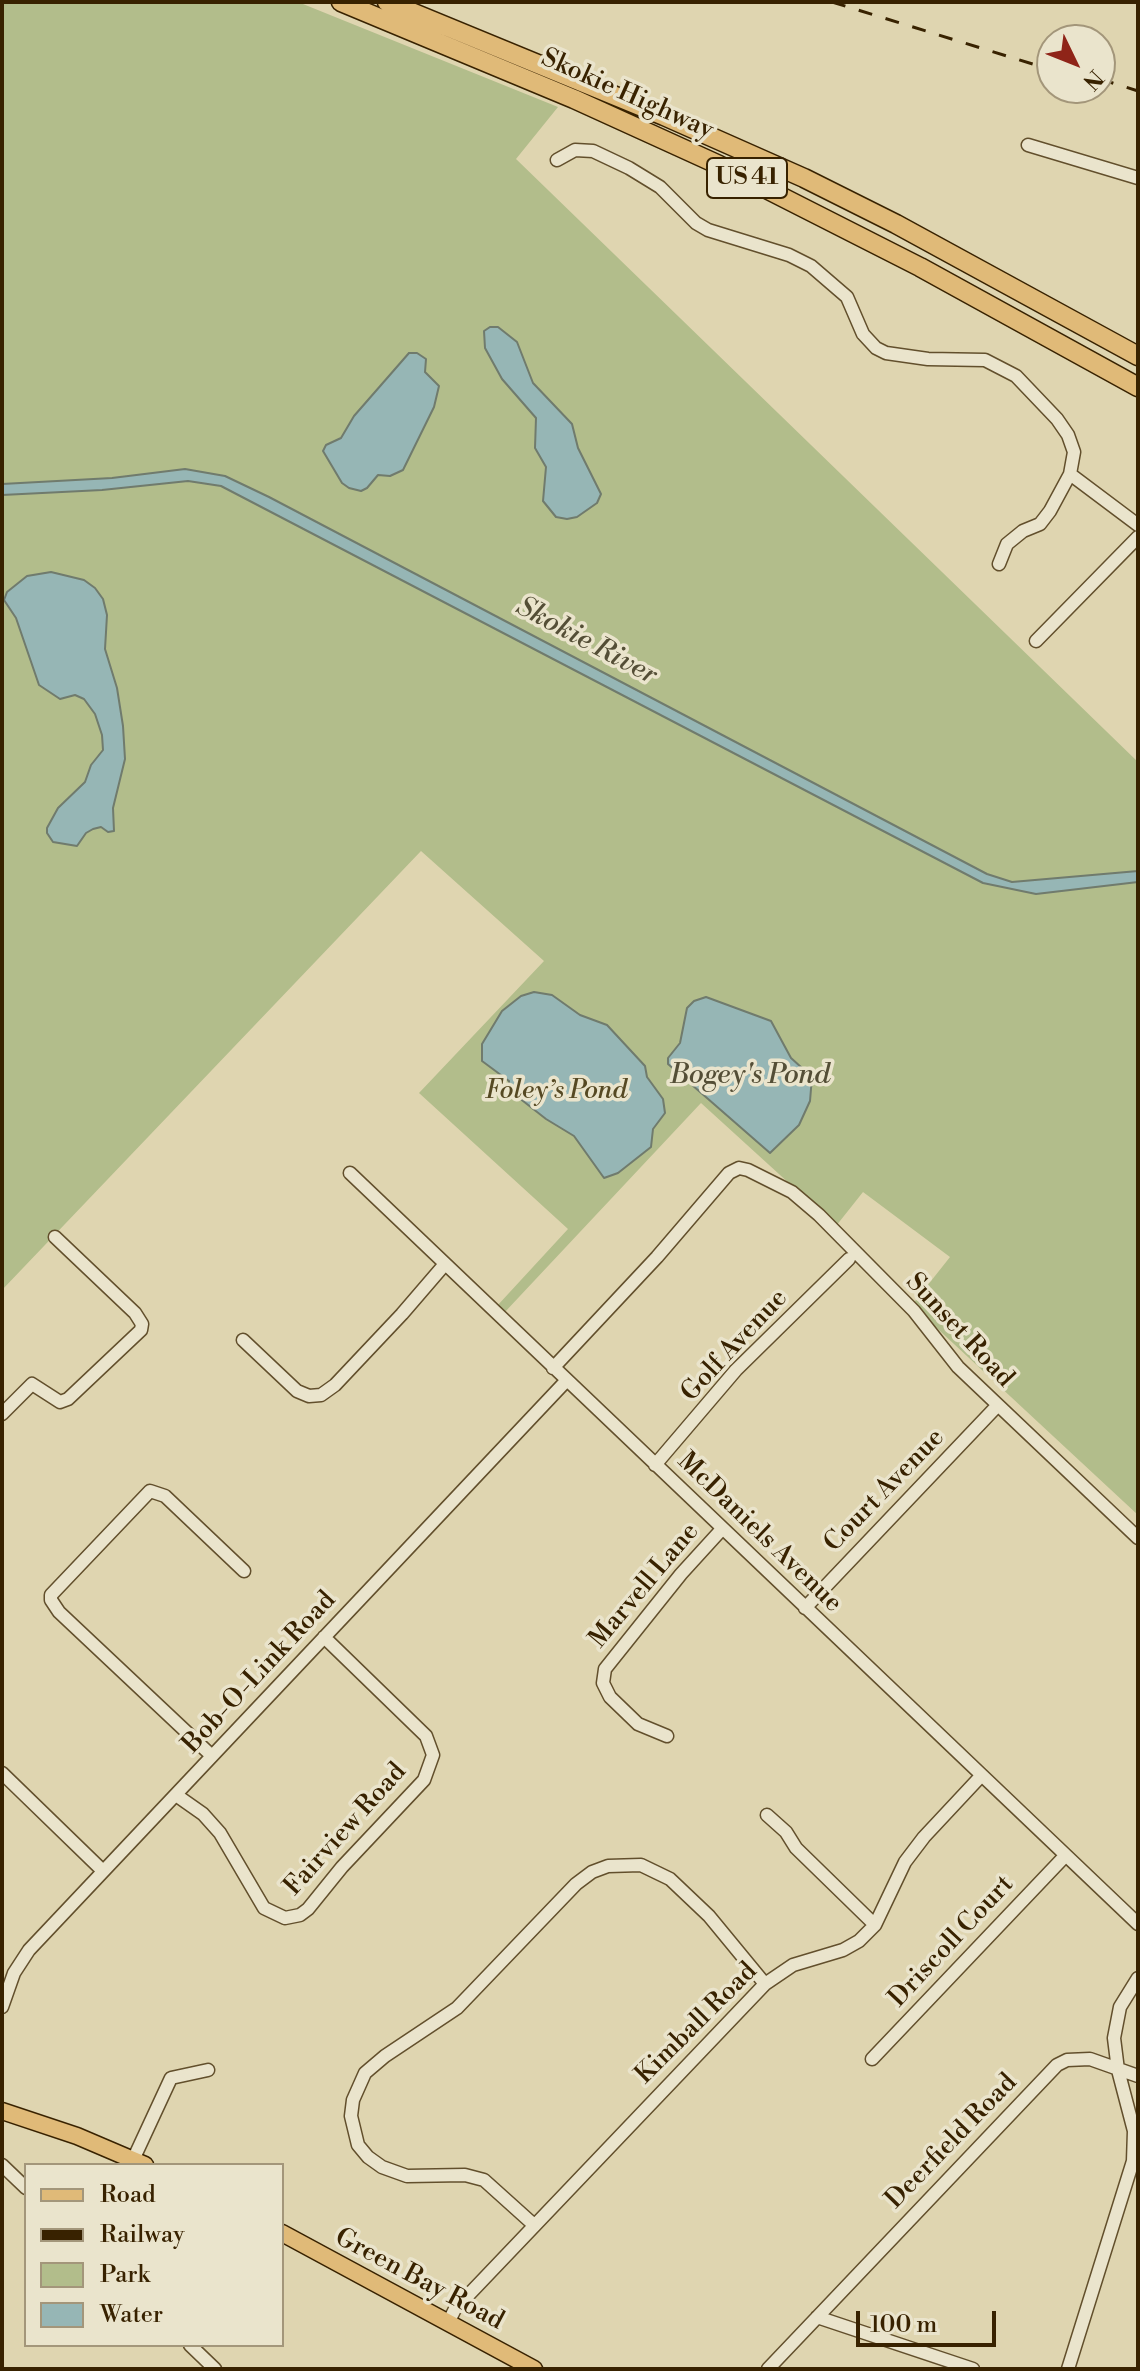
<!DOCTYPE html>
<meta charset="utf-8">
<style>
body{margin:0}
#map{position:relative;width:1140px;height:2371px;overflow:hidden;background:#dfd5b0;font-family:"Libre Bodoni",serif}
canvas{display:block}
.frame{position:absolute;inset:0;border:4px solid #382200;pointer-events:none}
.legend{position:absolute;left:24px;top:2163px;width:260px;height:184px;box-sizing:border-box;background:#eae4cc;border:2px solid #a3967a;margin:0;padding:10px 14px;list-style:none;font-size:24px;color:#382200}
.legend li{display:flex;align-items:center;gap:16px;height:40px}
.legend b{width:40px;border:2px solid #a3967a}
.north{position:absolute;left:1036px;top:24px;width:80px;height:80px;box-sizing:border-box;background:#eae4cc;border:2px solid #a3967a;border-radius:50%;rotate:133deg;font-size:22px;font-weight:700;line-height:32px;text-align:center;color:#382200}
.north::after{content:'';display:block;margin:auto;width:28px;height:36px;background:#8f2418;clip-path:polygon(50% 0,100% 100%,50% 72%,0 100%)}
.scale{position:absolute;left:856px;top:2311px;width:140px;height:36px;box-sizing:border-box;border:4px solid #382200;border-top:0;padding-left:10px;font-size:24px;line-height:28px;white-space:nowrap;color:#382200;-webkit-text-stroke:6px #eae4cc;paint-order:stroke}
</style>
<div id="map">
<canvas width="1140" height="2371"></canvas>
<div class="frame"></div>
<ul class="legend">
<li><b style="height:10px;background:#e0ba78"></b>Road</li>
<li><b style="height:10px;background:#382200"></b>Railway</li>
<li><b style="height:22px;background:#b2bd8b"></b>Park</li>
<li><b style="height:22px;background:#96b6b5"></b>Water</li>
</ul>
<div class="north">N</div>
<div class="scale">100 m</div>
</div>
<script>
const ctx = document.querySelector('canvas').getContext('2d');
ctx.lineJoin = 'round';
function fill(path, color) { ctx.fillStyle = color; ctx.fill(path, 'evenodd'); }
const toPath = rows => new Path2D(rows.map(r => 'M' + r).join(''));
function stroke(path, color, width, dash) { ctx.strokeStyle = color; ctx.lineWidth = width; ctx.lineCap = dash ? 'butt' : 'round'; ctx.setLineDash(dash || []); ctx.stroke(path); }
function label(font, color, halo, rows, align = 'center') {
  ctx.font = font + ' "Libre Bodoni",serif'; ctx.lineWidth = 7; ctx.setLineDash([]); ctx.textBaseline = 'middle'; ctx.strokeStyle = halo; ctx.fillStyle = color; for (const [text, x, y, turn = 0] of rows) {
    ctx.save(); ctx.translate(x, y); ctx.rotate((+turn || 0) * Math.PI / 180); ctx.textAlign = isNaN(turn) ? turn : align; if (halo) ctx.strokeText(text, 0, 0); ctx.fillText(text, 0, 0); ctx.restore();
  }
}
fill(toPath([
 [2,2,298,2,558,107,516,159,1138,762,1138,1515,912,1305,950,1257,863,1192,836,1226,701,1103,504,1313,497,1306,568,1229,419,1093,544,961,421,851,2,1290]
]), '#b2bd8b');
const water = toPath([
 [490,327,498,327,517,342,533,383,572,424,578,448,601,494,597,503,577,517,567,519,556,517,543,501,546,467,535,448,536,418,502,379,485,348,484,331,490,327],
 [409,353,417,353,426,359,425,372,439,386,434,407,403,470,390,476,378,475,367,488,361,491,349,488,342,483,323,451,326,445,341,438,354,416,409,353],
 [185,469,225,476,269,497,987,874,1012,882,1138,871,1138,882,1036,894,983,883,221,486,188,481,102,490,2,495,2,484,112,478,185,469],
 [51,572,84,580,95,588,103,599,107,615,105,649,117,688,123,726,125,759,113,808,114,831,108,832,101,827,93,829,86,833,77,846,53,842,47,833,47,828,58,808,85,782,91,765,103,750,102,735,95,714,84,699,75,695,60,699,39,685,16,618,4,600,7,592,27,576,51,572],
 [534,992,552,995,580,1015,607,1025,645,1066,647,1077,663,1099,665,1113,653,1129,651,1147,618,1173,604,1178,574,1136,546,1119,509,1090,509,1081,482,1061,482,1044,502,1011,521,996,534,992],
 [706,997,771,1021,791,1058,812,1077,810,1101,799,1125,770,1153,668,1064,668,1058,680,1043,687,1008,694,1001,706,997]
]);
fill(water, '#96b6b5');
stroke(water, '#707b6d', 2);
const minor = toPath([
 [1028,145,1138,178],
 [557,160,575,150,593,151,629,168,660,187,696,223,708,230,789,255,811,266,847,297,863,334,876,348,886,353,928,359,985,360,1016,376,1057,419,1068,435,1074,452,1070,474,1050,511,1040,524,1023,531,1007,544,999,564],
 [1070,474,1138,525],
 [1036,641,1138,537],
 [350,1173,1138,1924],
 [243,1340,297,1391,309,1396,321,1395,335,1385,402,1314,445,1264],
 [553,1368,657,1257,729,1173,739,1168,748,1170,792,1192,819,1215,914,1311,958,1367,1138,1538],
 [2,1414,32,1384,60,1402,68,1399,141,1330,142,1324,135,1313,55,1237],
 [655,1465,736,1370,849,1259],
 [805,1608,998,1405],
 [667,1736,638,1724,610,1697,603,1683,605,1669,681,1574,722,1529],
 [212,1756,59,1612,51,1600,51,1595,150,1491,165,1496,244,1571],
 [2,1773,103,1871],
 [176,1795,203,1814,220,1833,264,1908,285,1918,300,1915,308,1909,342,1867,424,1780,433,1755,426,1736,324,1637],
 [767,1815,786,1832,796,1848,875,1925],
 [2,2007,14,1973,29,1950,567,1380],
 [872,2059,1065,1856],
 [133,2160,171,2078,208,2070],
 [2,2165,26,2188],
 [534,2225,484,2180,465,2175,407,2176,382,2167,368,2157,358,2145,351,2116,353,2100,365,2073,385,2056,457,2008,576,1884,592,1872,608,1866,641,1865,670,1879,709,1916,765,1984],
 [817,2317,973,2369],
 [448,2323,455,2309,477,2286,765,1984,793,1965,843,1950,859,1941,875,1925,905,1862,924,1837,981,1776],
 [190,2345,215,2369],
 [768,2369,1057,2065,1067,2060,1090,2059,1138,2076],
 [1068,2369,1133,2161,1134,2131,1118,2070,1114,2038,1120,2007,1138,1978]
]);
const major = toPath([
 [2,2111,77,2136,145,2165],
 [282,2233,534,2369]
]);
const highway = toPath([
 [341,2,574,99,719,165,920,267,1138,387],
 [387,2,664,116,804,178,896,224,1138,356]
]);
stroke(minor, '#624f2c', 15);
stroke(major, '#382200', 19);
stroke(highway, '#382200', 21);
stroke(minor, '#eae4cc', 12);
stroke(major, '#e0ba78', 16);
stroke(highway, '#e0ba78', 18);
stroke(toPath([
 [832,2,1052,70],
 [1100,79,1138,91]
]), '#382200', 3, [14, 14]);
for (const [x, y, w] of [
 [747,178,80]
]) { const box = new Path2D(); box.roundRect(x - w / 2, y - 20, w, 40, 6); ctx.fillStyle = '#eae4cc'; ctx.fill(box); stroke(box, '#382200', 2); }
label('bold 24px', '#382200', null, [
 ["US 41",747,178]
]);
label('26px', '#382200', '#eae4cc', [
 ["Skokie Highway",627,95,24],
 ["Sunset Road",959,1331,47],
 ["Golf Avenue",735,1346,-47],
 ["Court Avenue",885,1491,-46],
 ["McDaniels Avenue",759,1533,44],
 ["Marvell Lane",645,1586,-50],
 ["Bob-O-Link Road",260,1673,-47],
 ["Fairview Road",346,1830,-48],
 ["Driscoll Court",952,1942,-47],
 ["Kimball Road",697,2024,-45],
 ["Deerfield Road",952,2142,-46],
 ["Green Bay Road",419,2280,28]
]);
label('italic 26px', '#564923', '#eae4cc', [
 ["Foley’s Pond",556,1092]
]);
label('italic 28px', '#544e36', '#eae4cc', [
 ["Skokie River",586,642,28],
 ["Bogey's Pond",750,1076]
]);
</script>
